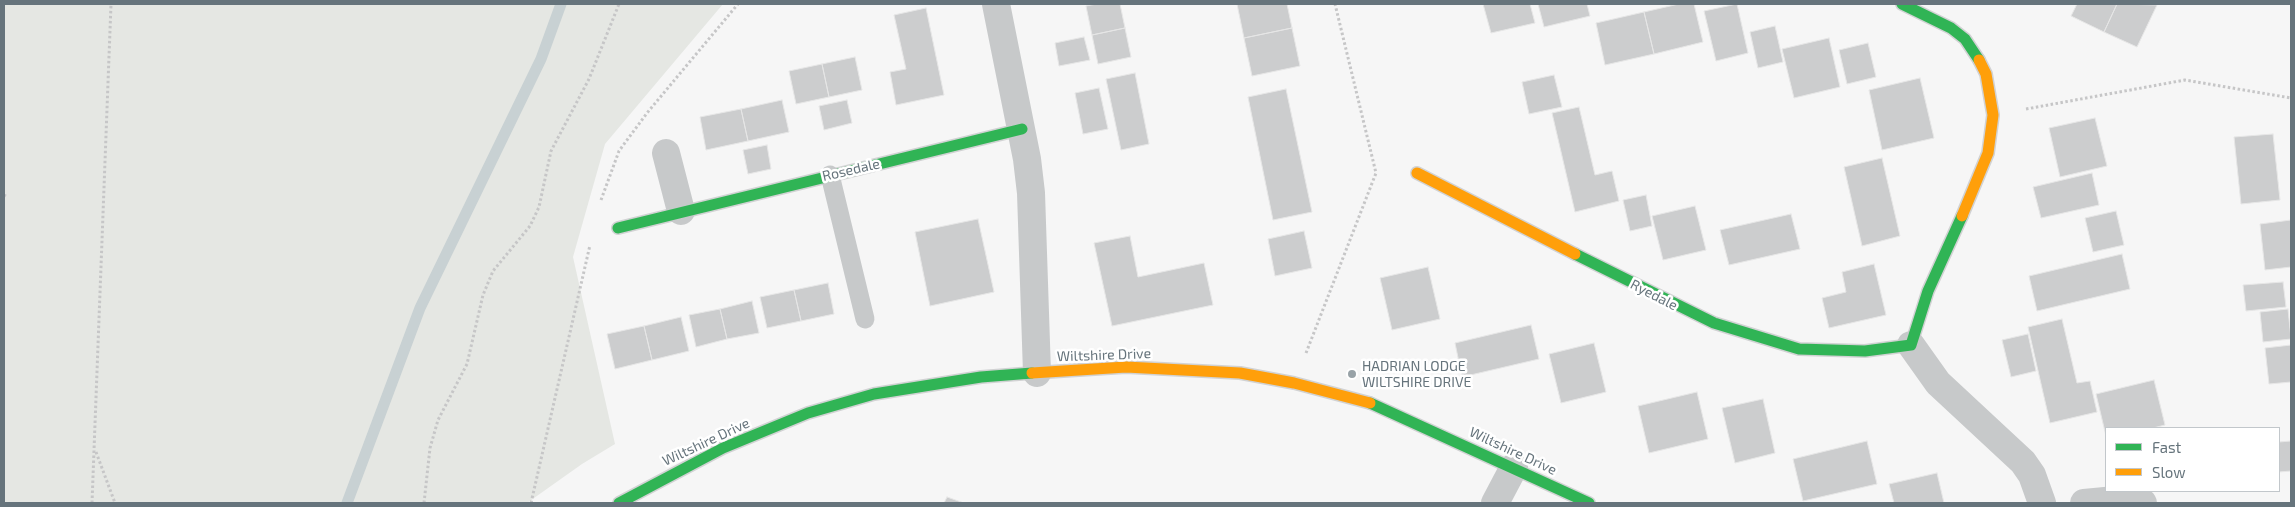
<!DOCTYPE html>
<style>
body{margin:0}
#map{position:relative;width:2295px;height:507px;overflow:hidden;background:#f6f6f6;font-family:"Exo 2",sans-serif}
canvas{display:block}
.frame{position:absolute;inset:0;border:5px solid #66747c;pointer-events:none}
.legend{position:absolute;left:2105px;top:427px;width:175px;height:65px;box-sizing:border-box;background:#fff;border:1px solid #c2c7cb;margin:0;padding:6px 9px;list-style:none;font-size:15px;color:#66747c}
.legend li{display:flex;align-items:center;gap:10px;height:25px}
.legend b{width:25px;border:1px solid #c2c7cb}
</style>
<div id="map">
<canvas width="2295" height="507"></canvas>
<div class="frame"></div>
<ul class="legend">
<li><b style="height:6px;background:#30b455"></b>Fast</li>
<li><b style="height:6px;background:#ff9f0a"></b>Slow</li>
</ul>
</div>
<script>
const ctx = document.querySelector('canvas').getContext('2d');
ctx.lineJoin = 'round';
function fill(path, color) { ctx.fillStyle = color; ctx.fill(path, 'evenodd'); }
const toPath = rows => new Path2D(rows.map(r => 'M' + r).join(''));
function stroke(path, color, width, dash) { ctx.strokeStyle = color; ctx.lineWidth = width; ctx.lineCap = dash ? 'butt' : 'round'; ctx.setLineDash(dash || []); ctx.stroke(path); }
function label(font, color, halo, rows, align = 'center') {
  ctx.font = font + ' "Exo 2",sans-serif'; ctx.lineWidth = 5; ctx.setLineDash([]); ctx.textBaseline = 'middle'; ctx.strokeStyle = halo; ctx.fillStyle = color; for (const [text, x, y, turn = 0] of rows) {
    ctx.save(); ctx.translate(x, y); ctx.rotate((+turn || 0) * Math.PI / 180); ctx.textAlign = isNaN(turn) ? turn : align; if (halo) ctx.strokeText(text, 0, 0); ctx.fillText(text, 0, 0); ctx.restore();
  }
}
fill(toPath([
 [4,4,723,4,605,144,573,257,615,444,582,464,527,503,4,503]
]), '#e5e7e3');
stroke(toPath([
 [347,503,420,308,541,59,561,4]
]), '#c8d1d3', 11);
const building = toPath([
 [1097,4,1120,4,1125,28,1092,35,1086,6,1097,4],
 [1237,4,1287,4,1292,28,1244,38,1237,4],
 [1483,4,1530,4,1535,23,1491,33,1483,4],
 [1538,4,1587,4,1590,16,1544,27,1538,4],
 [1679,4,1694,4,1703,42,1654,54,1644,12,1679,4],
 [1737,4,1748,53,1716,61,1704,11,1737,4],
 [2077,4,2117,4,2104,32,2071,16,2077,4],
 [2117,4,2157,5,2137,47,2104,32,2117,4],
 [926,8,944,95,896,105,890,72,906,69,894,15,926,8],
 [1644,12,1654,54,1605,65,1596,23,1644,12],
 [1775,26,1783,62,1758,68,1750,32,1775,26],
 [1125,28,1131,57,1098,64,1092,35,1125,28],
 [1292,28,1300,66,1252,76,1244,38,1292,28],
 [1084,37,1090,60,1059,66,1055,43,1084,37],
 [1829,38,1840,87,1794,98,1782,49,1829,38],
 [1868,43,1876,77,1847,84,1839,50,1868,43],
 [855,57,862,90,829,97,822,64,855,57],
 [822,64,829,97,796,104,789,71,822,64],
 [1135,73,1149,144,1121,150,1106,79,1135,73],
 [1554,75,1562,107,1529,114,1522,82,1554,75],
 [1920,78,1934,138,1882,150,1869,90,1920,78],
 [1099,88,1108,129,1083,134,1075,93,1099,88],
 [1286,89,1312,212,1273,220,1248,97,1286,89],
 [782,100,789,132,748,141,741,109,782,100],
 [847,100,852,123,824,130,819,106,847,100],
 [1579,107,1595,175,1612,171,1619,201,1575,212,1552,113,1579,107],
 [741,109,748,141,706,150,700,117,741,109],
 [2095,118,2107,166,2060,177,2049,128,2095,118],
 [2273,134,2280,200,2241,204,2234,137,2273,134],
 [767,145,771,169,748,174,743,150,767,145],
 [1882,158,1900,236,1862,246,1844,167,1882,158],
 [2092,173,2099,205,2041,218,2033,187,2092,173],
 [1646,195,1652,226,1630,231,1623,200,1646,195],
 [1695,206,1706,250,1663,260,1652,216,1695,206],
 [2116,211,2124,245,2093,252,2085,218,2116,211],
 [1791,214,1800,249,1729,265,1720,230,1791,214],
 [978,219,994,292,930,306,915,232,978,219],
 [2291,220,2291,267,2265,270,2260,224,2291,220],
 [1304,231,1312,268,1275,276,1268,239,1304,231],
 [1130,236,1138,277,1204,263,1213,305,1112,326,1094,243,1130,236],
 [2122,254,2130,289,2037,311,2029,276,2122,254],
 [1874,264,1886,315,1829,328,1822,298,1846,292,1842,272,1874,264],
 [1428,267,1440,319,1392,330,1380,278,1428,267],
 [2283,282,2286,307,2246,311,2243,285,2283,282],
 [828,283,834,314,801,321,794,290,828,283],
 [794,290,801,321,767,328,760,297,794,290],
 [752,301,759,333,727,339,720,309,752,301],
 [720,309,727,339,696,347,689,315,720,309],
 [2288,309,2291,339,2263,342,2260,312,2288,309],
 [681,317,689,351,652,360,644,326,681,317],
 [2062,319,2077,383,2090,381,2097,412,2050,423,2028,327,2062,319],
 [1531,325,1539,359,1462,377,1455,343,1531,325],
 [644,326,652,360,615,369,607,334,644,326],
 [2028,334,2036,371,2011,377,2002,340,2028,334],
 [1594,343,1606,392,1561,403,1549,354,1594,343],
 [2291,345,2291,382,2269,384,2265,348,2291,345],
 [2154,380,2165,425,2153,428,2106,428,2106,436,2096,394,2154,380],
 [1697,392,1708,439,1649,453,1638,406,1697,392],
 [1763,399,1775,453,1735,463,1722,408,1763,399],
 [1867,441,1877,484,1803,501,1793,459,1867,441],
 [2291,441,2291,471,2279,472,2279,442,2291,441],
 [1937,473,1944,503,1894,503,1889,484,1937,473],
 [947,497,964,503,944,503,947,497]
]);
fill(building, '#cccdce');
stroke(building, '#e6e6e6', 1);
const fast = toPath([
 [1902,4,1951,28,1965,39,1979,60],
 [618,228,1022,129],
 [1575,254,1714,323,1799,349,1865,351,1911,345,1928,291,1962,216],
 [1370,403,1589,503],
 [619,503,723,448,808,413,874,394,981,377,1032,373]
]);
const slow = toPath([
 [1417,173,1575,254],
 [1962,216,1988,153,1993,115,1986,74,1979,60],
 [1032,373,1126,367,1240,373,1294,383,1370,403]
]);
stroke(fast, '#d1d2d3', 14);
stroke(slow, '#d1d2d3', 14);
stroke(toPath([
 [2026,109,2185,80,2291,98],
 [4,195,6,196],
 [601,200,619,151,647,113,738,4],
 [1306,353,1376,173,1335,4],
 [96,452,115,503],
 [92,503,111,4],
 [424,503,430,448,438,420,467,364,483,295,493,271,530,226,539,207,551,151,589,79,619,4],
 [531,503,590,245]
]), '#c6c6c7', 3, [2.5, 2.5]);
stroke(toPath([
 [830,175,865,319]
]), '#c7c9ca', 19);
stroke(toPath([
 [996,4,1027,159,1031,193,1037,373],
 [666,153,681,211],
 [1911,345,1938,383,2023,462,2032,475,2042,503],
 [1495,503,1514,467],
 [2084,503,2126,499,2143,503]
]), '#c7c9ca', 28);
stroke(fast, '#30b455', 11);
stroke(slow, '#ff9f0a', 11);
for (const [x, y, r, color] of [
 [1352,374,5,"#98a2a7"]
]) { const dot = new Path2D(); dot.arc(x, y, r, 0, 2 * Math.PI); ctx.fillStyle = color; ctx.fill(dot); stroke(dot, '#fff', 2); }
label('14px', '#66747c', '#fff', [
 ["Rosedale",851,170,-13],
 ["Ryedale",1654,295,27],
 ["Wiltshire Drive",1104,355,-2],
 ["Wiltshire Drive",706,442,-25],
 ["Wiltshire Drive",1513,451,25]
]);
label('14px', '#66747c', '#fff', [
 ["HADRIAN LODGE",1362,366],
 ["WILTSHIRE DRIVE",1362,382]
], 'left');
</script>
